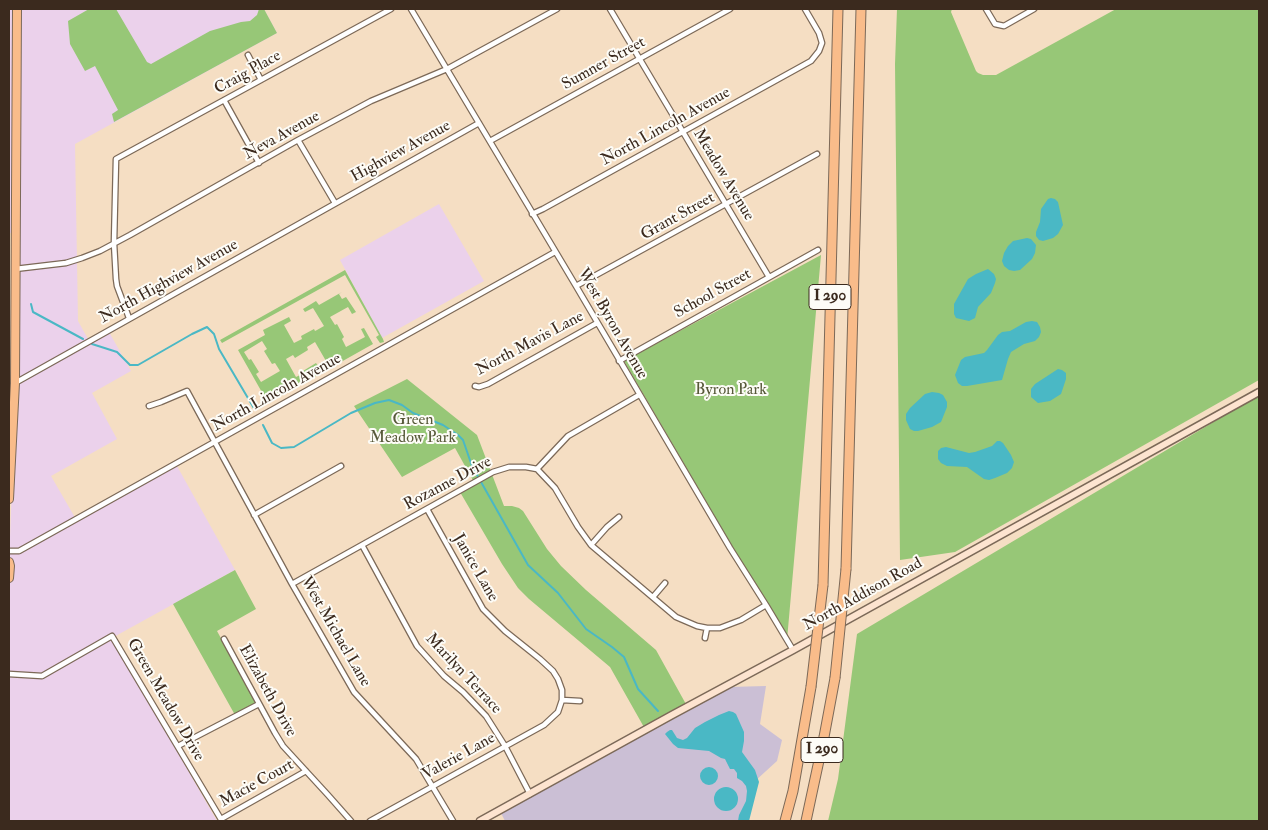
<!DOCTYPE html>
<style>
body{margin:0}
#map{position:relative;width:1268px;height:830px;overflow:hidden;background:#f5dec3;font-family:"IM FELL Double Pica",serif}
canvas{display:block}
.frame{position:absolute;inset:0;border:10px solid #3b2a1e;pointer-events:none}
</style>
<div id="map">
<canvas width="1268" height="830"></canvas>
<div class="frame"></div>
</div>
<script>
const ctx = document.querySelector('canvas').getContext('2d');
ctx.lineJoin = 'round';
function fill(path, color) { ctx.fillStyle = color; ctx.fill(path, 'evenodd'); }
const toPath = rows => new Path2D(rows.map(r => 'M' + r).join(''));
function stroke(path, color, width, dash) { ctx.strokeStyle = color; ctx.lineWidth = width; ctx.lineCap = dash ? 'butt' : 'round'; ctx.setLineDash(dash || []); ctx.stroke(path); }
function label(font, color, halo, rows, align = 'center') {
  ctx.font = font + ' "IM FELL Double Pica",serif'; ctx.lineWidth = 4; ctx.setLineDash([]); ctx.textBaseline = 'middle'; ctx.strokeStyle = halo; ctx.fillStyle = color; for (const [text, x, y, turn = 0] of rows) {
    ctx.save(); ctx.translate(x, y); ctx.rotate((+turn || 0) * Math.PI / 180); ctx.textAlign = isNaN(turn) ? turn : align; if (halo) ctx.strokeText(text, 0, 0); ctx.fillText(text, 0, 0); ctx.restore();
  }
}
fill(toPath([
 [9,9,15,9,12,234,9,232],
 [19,9,264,9,277,33,75,144,78,321,88,339,16,380],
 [439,204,484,281,382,338,340,260],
 [109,332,131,371,92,393,117,439,51,476,77,521,177,466,235,570,112,638,217,821,9,821,9,563,16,384]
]), '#ebd1eb');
fill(toPath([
 [766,686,760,724,782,740,777,761,754,782,740,821,505,821,501,813,729,687]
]), '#cbbfd5');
fill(toPath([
 [89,9,116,9,147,62,151,64,210,31,241,22,250,21,257,15,259,9,264,9,277,33,114,122,112,114,118,110,95,66,85,71,70,44,68,21],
 [897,9,952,9,951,12,976,71,978,73,983,75,996,75,1116,9,1259,9,1259,380,955,552,900,560,895,64],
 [821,255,787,640,624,361],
 [345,270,383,339,384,342,380,343,376,337,379,335,345,275,222,343,220,340],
 [342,292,339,294,342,299,346,297,356,312,352,314,348,307,330,317,335,325,337,324,344,337,342,339,346,347,365,337,361,329,364,328,373,344,268,403,238,350,265,335,263,330,289,317,291,321,284,325,294,343,302,339,301,336,314,329,315,331,317,330,324,326,313,308,305,312,303,309,316,301,319,305],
 [262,341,267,349,264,351,272,364,275,363,280,371,261,382,256,374,259,372,251,359,249,360,244,352],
 [315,342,326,361,318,366,316,363,303,371,304,373,296,377,286,359,293,355,295,358,308,350,307,347],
 [407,379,477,435,504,506,512,506,519,508,523,511,547,549,561,566,586,590,656,650,687,706,645,729,610,667,529,599,518,588,502,564,460,492,475,484,455,448,402,477,354,406],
 [1259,395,1259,821,828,821,838,779,857,634],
 [235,570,256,609,217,631,257,704,235,715,173,604]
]), '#97c777');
fill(toPath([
 [1051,198,1055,199,1058,202,1063,225,1058,234,1053,238,1043,241,1039,240,1036,236,1036,232,1040,222,1041,209,1048,199],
 [1027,238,1031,239,1036,245,1035,253,1032,259,1020,270,1014,271,1009,270,1004,266,1002,261,1004,253,1008,246,1013,241],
 [988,269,994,274,996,279,995,283,991,293,978,307,975,318,969,321,956,318,954,314,954,304,968,279,976,274],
 [1032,321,1037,322,1040,327,1041,332,1039,337,1035,341,1024,344,1011,352,1008,359,1002,380,967,386,962,386,958,383,955,375,961,360,965,357,984,353,987,350,998,335,1002,332,1010,331,1026,322],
 [1058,369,1062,370,1066,373,1066,379,1061,394,1050,401,1038,403,1031,397,1031,389,1035,384],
 [932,392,939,393,943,395,947,402,947,407,941,422,932,427,918,431,914,431,910,429,906,420,906,414,910,408,925,394],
 [997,441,1000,441,1003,443,1011,455,1014,462,1012,468,1007,473,995,478,989,480,984,479,967,467,947,466,941,463,938,459,938,451,941,448,946,447,969,453,975,452,992,446],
 [729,711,733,712,736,714,744,732,744,741,742,752,755,770,759,782,749,821,738,821,739,815,746,801,747,791,746,786,742,781,737,778,737,773,734,769,730,769,725,759,721,758,709,751,678,748,673,744,665,734,667,732,670,730,672,730,677,738,683,740,687,738,695,728,705,722,719,715],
 '700 776a9 9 0 1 1 18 0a9 9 0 1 1-18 0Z',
 '714 799a12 12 0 1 1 24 0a12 12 0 1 1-24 0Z'
]), '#4ab8c5');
stroke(toPath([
 [31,304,33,312,83,339],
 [92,344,117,352,130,365,138,365,192,334,207,327,214,334,219,349,255,410],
 [263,425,272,443,281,448,294,447,351,413,375,403,389,400,402,405,413,413,443,425,458,435,463,440,472,466,528,565,558,593,586,629,612,647,624,657,638,689,658,711]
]), '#4ab8c5', 2);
const street = toPath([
 [411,9,576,286,730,548,766,605,793,650],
 [610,9,769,277],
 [986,9,995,24,1004,26,1034,9],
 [248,55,261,80],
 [224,100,259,163],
 [298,140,335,203],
 [490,141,730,9],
 [532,214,543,209,811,61,819,51,822,43,819,33,805,9],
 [15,269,66,263,82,258,100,251,130,235,298,140,371,101,447,69,557,9],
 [576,286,817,154],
 [129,318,117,286,116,279,114,243,116,159,391,9],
 [619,361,818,250],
 [15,383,479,123],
 [475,386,479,387,488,384,597,323],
 [149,406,161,402,187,391,292,584,354,692,416,759,453,821],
 [537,469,568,436,639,395],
 [254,515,341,466],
 [362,545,417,646,444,676,463,692,486,716,505,746,530,794],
 [591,545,607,527,619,517],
 [9,551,19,551,555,252],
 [292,584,493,472,509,467,526,467,537,469,555,488,578,527,591,545,676,617,697,626,707,628,720,628,741,620,766,605],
 [653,597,665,583],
 [705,638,707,628],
 [224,639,275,733,283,746,328,795,351,821],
 [9,674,42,676,112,636,222,821],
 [562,700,580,701],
 [178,746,259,704],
 [221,819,306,771],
 [370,821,544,725,558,712,562,700,562,690,558,679,553,671,540,659,505,631,483,609,427,509]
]);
const secondary = toPath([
 [480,821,672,715,793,650,1259,392]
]);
const primary = toPath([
 [9,499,15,383,17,9],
 [9,562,10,566,9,578]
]);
const highway = toPath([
 [846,569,861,9],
 [823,585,838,9],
 [785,821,793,791,811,687],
 [806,821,824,737,835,678]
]);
stroke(street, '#7c6958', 7);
stroke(secondary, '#7c6958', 9);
stroke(primary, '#7c6958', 10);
stroke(highway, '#7c6958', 11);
stroke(street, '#fff', 4.5);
stroke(secondary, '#fde4d0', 6);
stroke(primary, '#f9bc8a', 8);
stroke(highway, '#f9bc8a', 9);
const highwayBridge = toPath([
 [835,678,846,569],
 [811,687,823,585]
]);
stroke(highwayBridge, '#7c6958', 11, []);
stroke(highwayBridge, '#f9bc8a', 9);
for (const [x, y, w] of [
 [830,297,42],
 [822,750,42]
]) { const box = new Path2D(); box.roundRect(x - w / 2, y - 12.5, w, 25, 4); ctx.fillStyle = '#fdfcf7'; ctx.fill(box); stroke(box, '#3b2a1e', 1); }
label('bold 15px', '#3b2a1e', null, [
 ["I 290",830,297],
 ["I 290",822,750]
]);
label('16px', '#3b2a1e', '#fdfcf7', [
 ["Sumner Street",604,64,-29],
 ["Craig Place",248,73,-29],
 ["North Lincoln Avenue",666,127,-29],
 ["Neva Avenue",282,136,-29],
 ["Highview Avenue",401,152,-29],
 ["Meadow Avenue",723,175,59],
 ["Grant Street",678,217,-29],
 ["North Highview Avenue",169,282,-29],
 ["School Street",713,294,-29],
 ["West Byron Avenue",612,324,60],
 ["North Mavis Lane",530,344,-28],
 ["North Lincoln Avenue",277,393,-29],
 ["Rozanne Drive",448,484,-28],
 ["Janice Lane",475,568,60],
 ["North Addison Road",863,595,-29],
 ["West Michael Lane",335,632,60],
 ["Marilyn Terrace",463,674,47],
 ["Elizabeth Drive",267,691,61],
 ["Green Meadow Drive",165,700,60],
 ["Valerie Lane",459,757,-29],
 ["Macie Court",257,784,-29]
]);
label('16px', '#575939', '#fdfcf7', [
 ["Byron Park",731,391],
 ["Green",413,421],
 ["Meadow Park",413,439]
]);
</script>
